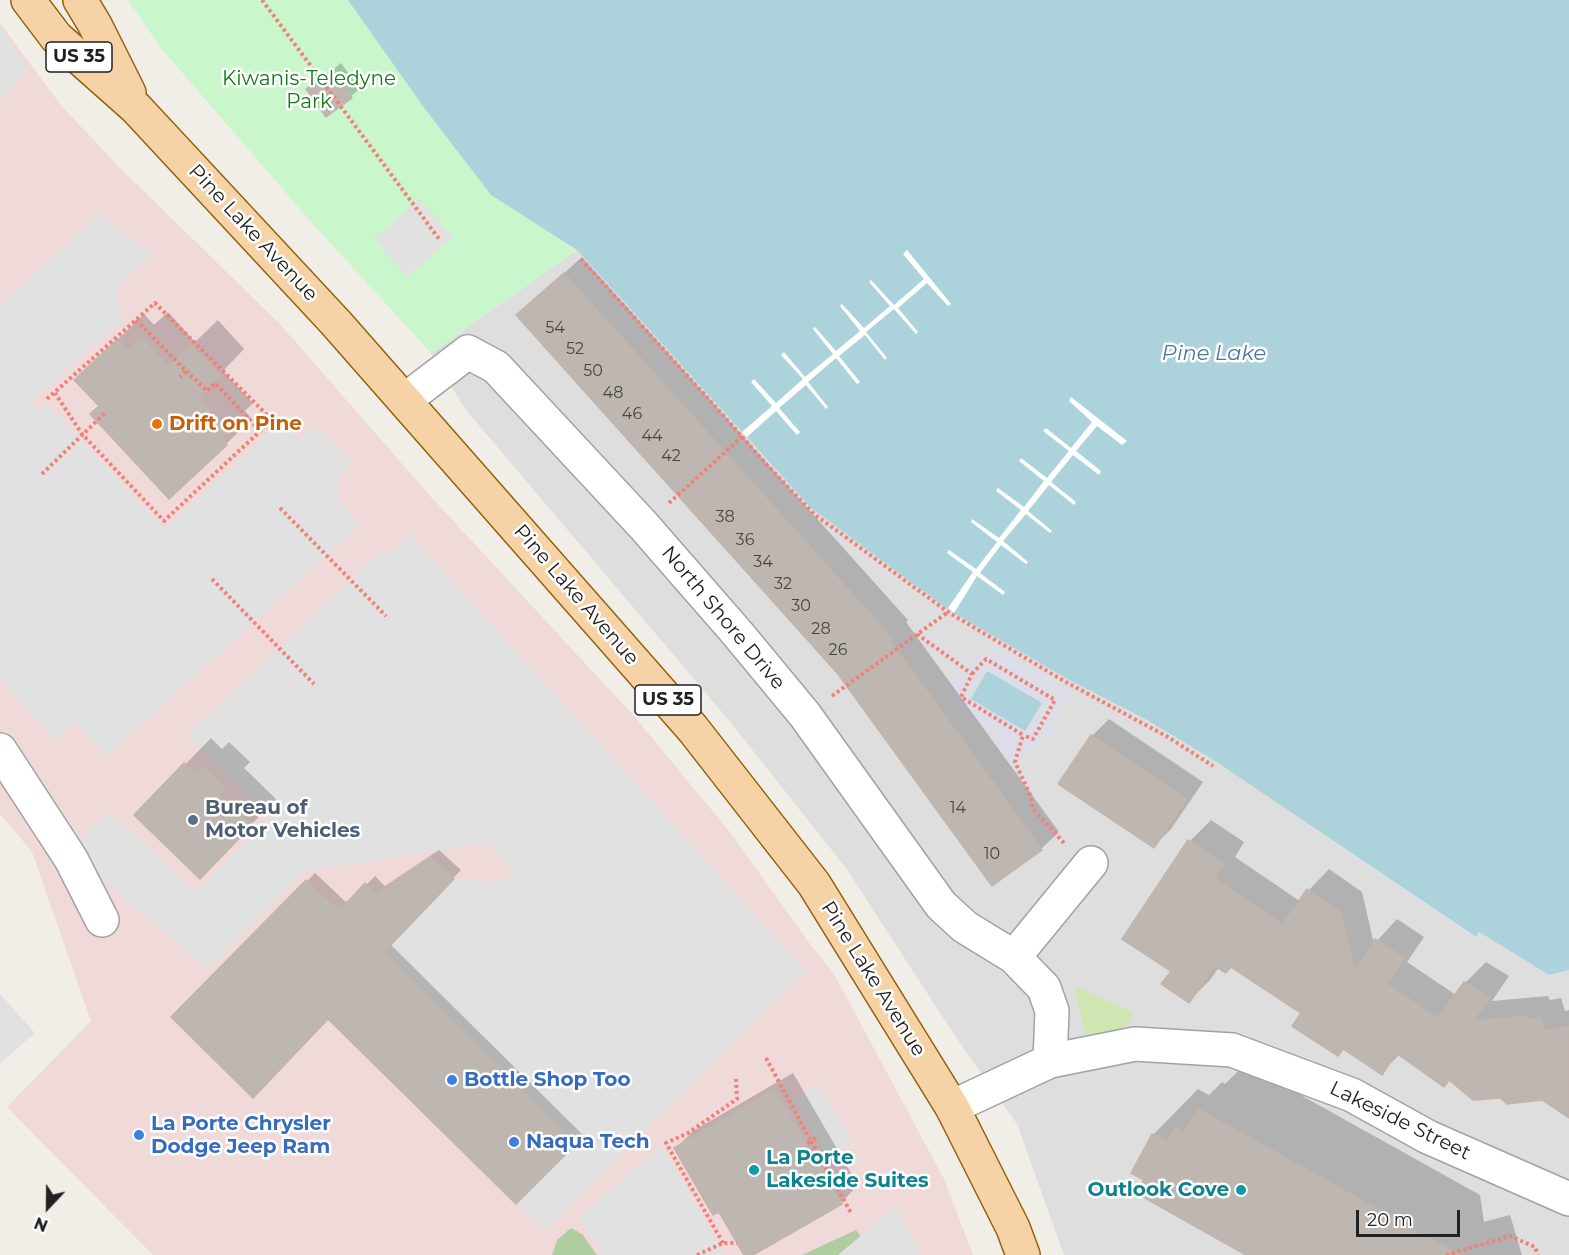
<!DOCTYPE html>
<style>
body{margin:0}
#map{position:relative;width:1569px;height:1255px;overflow:hidden;background:#f1eee8;font-family:Montserrat,sans-serif}
canvas{display:block}
.north{position:absolute;left:18px;top:1177px;width:60px;height:60px;-webkit-text-stroke:4px #fff;paint-order:stroke;rotate:202deg;font-size:16px;font-weight:700;line-height:24px;text-align:center;color:#212121}
.north::after{content:'';display:block;margin:auto;width:21px;height:27px;background:#212121;clip-path:polygon(50% 0,100% 100%,50% 72%,0 100%)}
.scale{position:absolute;left:1356px;top:1210px;width:104px;height:27px;box-sizing:border-box;border:3px solid #212121;border-top:0;padding-left:8px;font-size:18px;line-height:21px;white-space:nowrap;color:#212121;-webkit-text-stroke:4px #fff;paint-order:stroke}
</style>
<div id="map">
<canvas width="1569" height="1255"></canvas>
<div class="north">N</div>
<div class="scale">20 m</div>
</div>
<script>
const ctx = document.querySelector('canvas').getContext('2d');
ctx.lineJoin = 'round';
function fill(path, color) { ctx.fillStyle = color; ctx.fill(path, 'evenodd'); }
const toPath = rows => new Path2D(rows.map(r => 'M' + r).join(''));
function stroke(path, color, width, dash) { ctx.strokeStyle = color; ctx.lineWidth = width; ctx.lineCap = dash ? 'butt' : 'round'; ctx.setLineDash(dash || []); ctx.stroke(path); }
function label(font, color, halo, rows, align = 'center') {
  ctx.font = font + ' Montserrat,sans-serif'; ctx.lineWidth = 5; ctx.setLineDash([]); ctx.textBaseline = 'middle'; ctx.strokeStyle = halo; ctx.fillStyle = color; for (const [text, x, y, turn = 0] of rows) {
    ctx.save(); ctx.translate(x, y); ctx.rotate((+turn || 0) * Math.PI / 180); ctx.textAlign = isNaN(turn) ? turn : align; if (halo) ctx.strokeText(text, 0, 0); ctx.fillText(text, 0, 0); ctx.restore();
  }
}
fill(toPath([
 [577,250,811,508,950,611,1071,681,1145,719,1212,759,1475,937,1479,932,1549,975,1569,970,1569,1255,1064,1255,1017,1124,953,1033,846,868,727,718,466,410,431,353]
]), '#dfdede');
fill(toPath([
 [0,23,60,104,120,168,279,323,431,497,634,716,729,831,810,944,834,974,944,1179,973,1255,153,1255,7,1107,91,1021,32,852,0,814]
]), '#f0d9d9');
fill(toPath([
 [1074,986,1133,1012,1126,1028,1120,1036,1085,1034]
]), '#cee7b2');
fill(toPath([
 [571,1228,582,1234,597,1255,552,1255,557,1240],
 [856,1230,865,1242,855,1255,802,1255]
]), '#afcda0');
fill(toPath([
 [128,0,348,0,422,105,491,195,577,250,431,353,312,223,160,47]
]), '#c9f7cb');
fill(toPath([
 [0,28,28,69,0,100],
 [419,199,453,237,408,277,374,239],
 [99,214,153,253,115,289,123,319,32,401,37,411,46,402,165,528,281,420,301,437,317,427,353,461,338,480,340,501,360,525,107,756,74,723,55,740,0,680,0,306],
 [410,535,806,971,546,1230,516,1204,576,1144,383,953,454,879,502,882,513,869,487,843,305,871,208,969,69,852,108,811,197,892,270,817,187,735,382,550,387,554],
 [0,994,35,1033,0,1064],
 [820,1084,852,1142,827,1156,794,1099],
 [662,1145,724,1255,602,1255,579,1217],
 [896,1206,921,1255,838,1255]
]), '#e1e1e1');
fill(toPath([
 [993,644,1072,693,1049,725,1057,730,1011,764,980,720,973,723,947,686]
]), '#dcdde6');
fill(toPath([
 [348,0,1569,0,1569,970,1549,975,1479,932,1476,937,1212,759,1145,719,1071,681,950,611,811,508,577,250,491,195,422,105],
 [987,671,1042,703,1025,731,971,699]
]), '#acd2db');
fill(toPath([
 [907,250,951,304,948,306,927,283,898,308,918,332,916,334,894,309,866,332,887,358,885,360,865,335,839,356,860,382,857,384,836,358,808,382,828,407,826,409,806,385,779,408,800,432,797,435,776,411,747,437,742,432,772,406,751,382,754,379,776,403,803,379,781,355,784,352,805,377,833,354,813,329,815,327,836,351,860,331,840,306,842,304,864,328,890,306,869,282,871,280,894,305,924,279,903,254],
 [1071,397,1127,441,1122,445,1097,426,1076,451,1101,471,1099,475,1073,455,1051,482,1076,502,1074,505,1049,485,1028,511,1052,531,1050,533,1026,514,1003,541,1028,562,1026,564,1001,545,980,573,1005,592,1003,595,977,576,954,613,948,608,973,572,947,553,949,550,976,569,997,542,971,522,972,519,999,538,1021,510,996,491,998,488,1024,507,1044,481,1019,461,1021,458,1047,478,1069,451,1043,431,1046,428,1071,448,1092,422,1069,401]
]), '#fff');
fill(toPath([
 [341,63,360,89,326,115,308,89],
 [582,257,908,620,906,622,1059,832,1041,849,993,884,858,694,518,315],
 [168,312,195,342,218,320,244,349,223,371,253,403,245,411,252,419,226,444,101,406,76,380,144,314,154,325],
 [1109,719,1203,782,1171,829,1154,846,1092,736],
 [211,738,222,749,229,742,250,762,244,768,276,799,226,851,136,815],
 [1211,820,1244,842,1235,857,1301,902,1309,890,1329,869,1362,892,1374,944,1397,919,1424,937,1407,962,1456,995,1465,983,1486,962,1509,976,1492,1001,1548,996,1550,1000,1561,998,1565,1011,1569,1010,1569,1116,1542,1099,1501,1097,1450,1079,1400,1054,1381,1073,1344,1048,1338,1054,1303,1013,1232,965,1219,967,1210,980,1189,1001,1173,971,1124,939,1190,841],
 [439,850,461,870,390,944,583,1135,516,1202,329,1017,173,1017,315,873,348,904,375,876,385,886],
 [1245,1064,1480,1195,1484,1222,1510,1215,1522,1255,1249,1255,1146,1179,1153,1135,1198,1089,1209,1095,1222,1082,1225,1084],
 [793,1073,858,1185,841,1203,750,1255,745,1255,719,1210,676,1148,693,1131]
]), '#0003');
const building = toPath([
 [332,70,352,98,326,117,306,89,332,70],
 [564,273,892,638,890,640,1042,850,992,886,838,674,516,315,564,273],
 [141,337,168,366,191,345,220,376,198,397,229,430,221,438,227,445,169,499,90,414,99,406,74,380,118,339,128,350,141,337],
 [1091,735,1187,799,1154,848,1058,784,1091,735],
 [184,763,196,773,203,766,226,788,219,795,252,825,200,879,134,815,184,763],
 [1188,840,1224,864,1215,878,1283,924,1307,889,1341,913,1355,971,1375,939,1404,958,1387,984,1438,1018,1464,982,1490,997,1473,1021,1527,1016,1529,1020,1541,1018,1545,1031,1569,1026,1569,1118,1542,1100,1507,1104,1500,1098,1473,1100,1449,1080,1444,1087,1396,1053,1382,1075,1343,1049,1338,1056,1292,1026,1301,1013,1231,967,1226,973,1215,966,1189,1003,1161,984,1171,971,1122,939,1188,840],
 [430,857,454,879,383,953,576,1144,516,1204,328,1019,253,1098,171,1017,306,880,339,911,365,883,376,894,430,857],
 [775,1089,842,1204,753,1255,744,1255,719,1212,713,1215,674,1148,775,1089],
 [1198,1109,1460,1255,1246,1255,1136,1193,1144,1180,1131,1173,1152,1134,1167,1142,1175,1127,1184,1132,1198,1109]
]);
fill(building, '#beb7b1');
stroke(building, '#c2b4ab', 1.5);
const minor = toPath([
 [405,400,468,352,496,367,643,525,738,634,805,715,941,905,965,927,1014,957,1044,988,1052,1011,1050,1061],
 [0,750,71,859,102,920],
 [1014,957,1091,863],
 [952,1107,1050,1061,1135,1044,1232,1050,1352,1095,1428,1137,1569,1199]
]);
const major = toPath([
 [28,0,56,37,136,108,336,323,693,729,814,884,952,1107,1013,1228,1023,1255],
 [80,0,95,25,129,93]
]);
stroke(minor, '#a2a2a2', 36);
stroke(major, '#94620a', 36);
stroke(toPath([
 [262,0,439,239],
 [581,259,714,405,766,464,814,514,948,612,1064,681,1168,737,1213,766],
 [136,320,186,371,180,377],
 [186,371,207,391,215,383,260,431],
 [47,399,155,303,272,420,164,521,82,434,55,393],
 [42,474,105,413],
 [669,503,744,435],
 [280,508,386,616],
 [212,579,314,684],
 [917,634,972,674,961,697,1023,735,1015,762,1030,795,1033,809,1064,843],
 [972,674,986,659,1055,700,1033,739,1023,735],
 [832,696,948,612],
 [766,1058,811,1141,807,1144],
 [816,1138,811,1141,851,1213],
 [723,1243,666,1143,688,1133,737,1099,736,1079],
 [697,1255,723,1243,737,1243],
 [1446,1255,1510,1236,1535,1247,1538,1255]
]), '#f18178', 4, [3, 3]);
stroke(minor, '#fff', 33);
stroke(major, '#f6d2a7', 33);
for (const [x, y, r, color] of [
 [157,424,6,"#e8710a"],
 [193,820,6,"#5c6f8a"],
 [452,1080,6,"#3f7fe0"],
 [139,1135,6,"#3f7fe0"],
 [514,1142,6,"#3f7fe0"],
 [754,1170,6,"#0f9aa8"],
 [1241,1190,6,"#0f9aa8"]
]) { const dot = new Path2D(); dot.arc(x, y, r, 0, 2 * Math.PI); ctx.fillStyle = color; ctx.fill(dot); stroke(dot, '#fff', 2); }
label('16px', '#484645', null, [
 ["54",555,328],
 ["52",575,349],
 ["50",593,371],
 ["48",613,393],
 ["46",632,414],
 ["44",652,436],
 ["42",671,456],
 ["38",725,517],
 ["36",745,540],
 ["34",763,562],
 ["32",783,584],
 ["30",801,606],
 ["28",821,629],
 ["26",838,650],
 ["14",958,808],
 ["10",992,854]
]);
for (const [x, y, w] of [
 [79,57,66],
 [668,700,66]
]) { const box = new Path2D(); box.roundRect(x - w / 2, y - 15, w, 30, 4.5); ctx.fillStyle = '#fff'; ctx.fill(box); stroke(box, '#212121', 1.5); }
label('bold 18px', '#212121', null, [
 ["US 35",79,57],
 ["US 35",668,700]
]);
label('20px', '#137b18', '#fff', [
 ["Kiwanis-Teledyne",309,79],
 ["Park",309,102]
]);
label('20px', '#212121', '#fff', [
 ["Pine Lake Avenue",253,233,47],
 ["Pine Lake Avenue",576,595,49],
 ["North Shore Drive",723,618,50],
 ["Pine Lake Avenue",873,979,58],
 ["Lakeside Street",1400,1121,26]
]);
label('bold 20px', '#c56008', '#fff', [
 ["Drift on Pine",169,424]
], 'left');
label('bold 20px', '#4e5e75', '#fff', [
 ["Bureau of",205,808],
 ["Motor Vehicles",205,831]
], 'left');
label('bold 20px', '#366cbe', '#fff', [
 ["Bottle Shop Too",464,1080],
 ["La Porte Chrysler",151,1124],
 ["Dodge Jeep Ram",151,1147],
 ["Naqua Tech",526,1142]
], 'left');
label('bold 20px', '#0d838f', '#fff', [
 ["La Porte",766,1158],
 ["Lakeside Suites",766,1181],
 ["Outlook Cove",1229,1190,"right"]
], 'left');
label('italic 21px', '#4c779c', '#fff', [
 ["Pine Lake",1214,354]
]);
</script>
